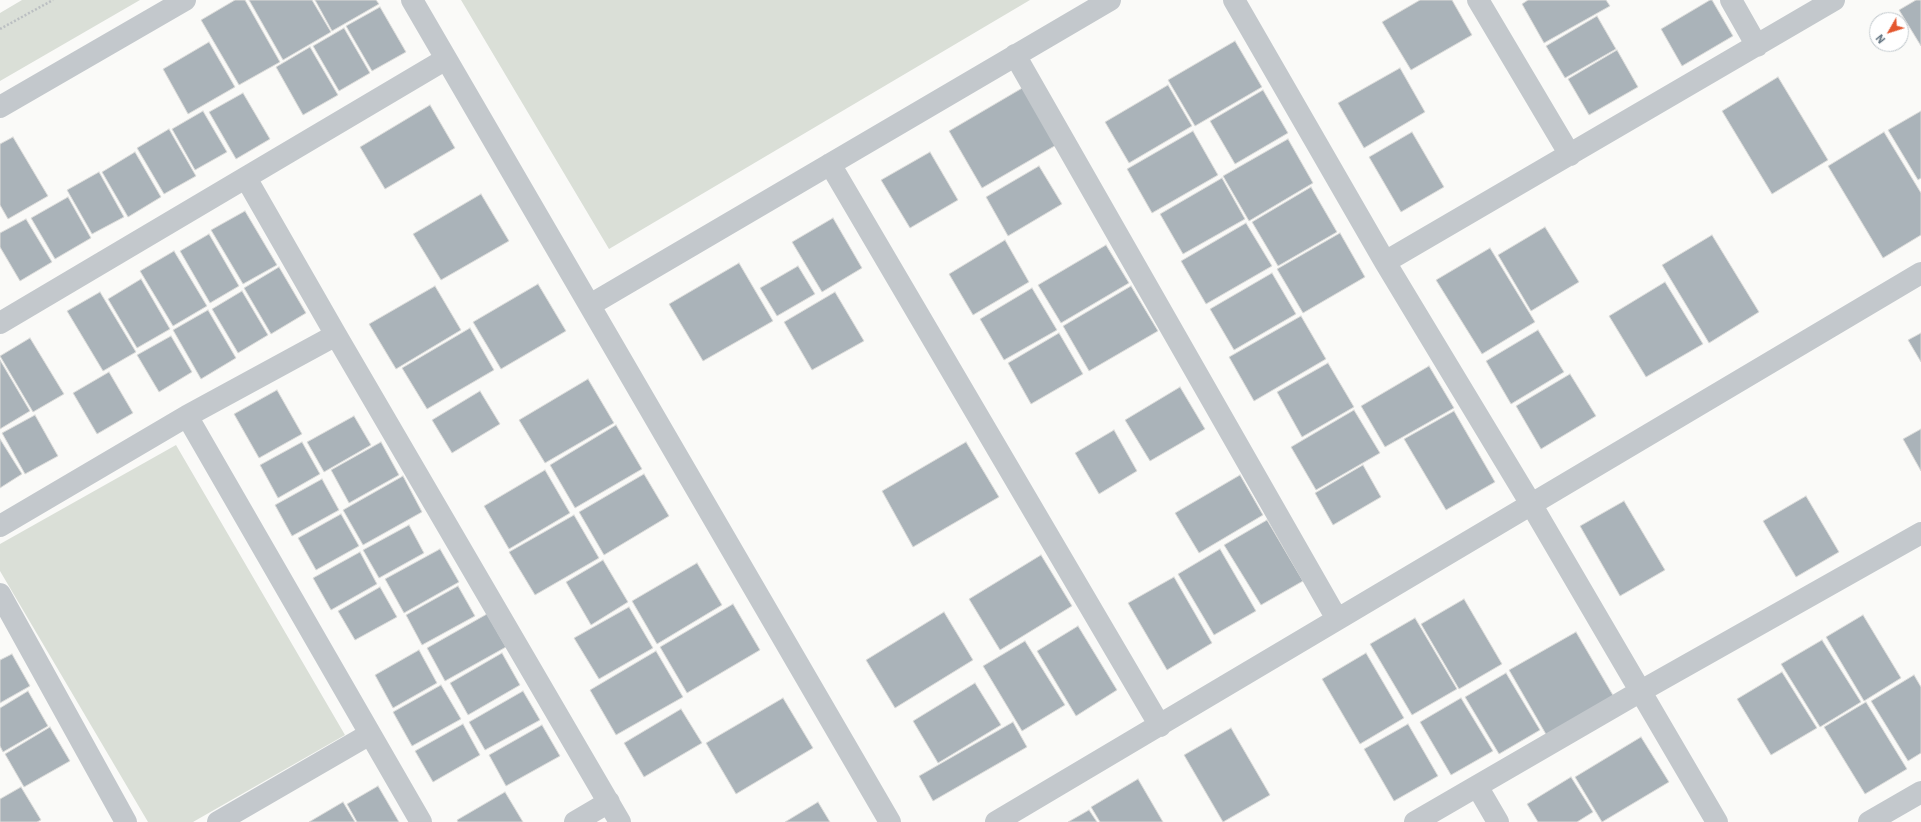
<!DOCTYPE html>
<style>
body{margin:0}
#map{position:relative;width:1921px;height:822px;overflow:hidden;background:#fafaf8;font-family:"IBM Plex Sans",sans-serif}
canvas{display:block}
.north{position:absolute;left:1869px;top:12px;width:40px;height:40px;box-sizing:border-box;background:#fff;border:1px solid #c1c8cd;border-radius:50%;rotate:231deg;font-size:11px;font-weight:700;line-height:16px;text-align:center;color:#657683}
.north::after{content:'';display:block;margin:auto;width:14px;height:18px;background:#e4572e;clip-path:polygon(50% 0,100% 100%,50% 72%,0 100%)}
</style>
<div id="map">
<canvas width="1921" height="822"></canvas>
<div class="north">N</div>
</div>
<script>
const ctx = document.querySelector('canvas').getContext('2d');
ctx.lineJoin = 'round';
function fill(path, color) { ctx.fillStyle = color; ctx.fill(path, 'evenodd'); }
const toPath = rows => new Path2D(rows.map(r => 'M' + r).join(''));
function stroke(path, color, width, dash) { ctx.strokeStyle = color; ctx.lineWidth = width; ctx.lineCap = dash ? 'butt' : 'round'; ctx.setLineDash(dash || []); ctx.stroke(path); }
fill(toPath([
 [22,0,140,0,0,81,0,13],
 [461,0,1030,0,609,249],
 [176,445,345,735,193,822,148,822,0,571,0,544]
]), '#dadfd7');
const building = toPath([
 [235,0,245,0,280,62,239,85,201,20,235,0],
 [249,0,312,0,331,32,283,60,249,0],
 [315,0,376,0,379,4,332,31,315,0],
 [1420,0,1452,0,1472,35,1411,70,1382,22,1420,0],
 [1528,0,1606,0,1610,6,1544,43,1522,4,1528,0],
 [1710,0,1712,0,1733,36,1682,66,1661,29,1710,0],
 [1916,0,1921,0,1921,46,1899,10,1916,0],
 [380,7,406,52,372,71,346,26,380,7],
 [1597,16,1616,49,1565,78,1546,46,1597,16],
 [344,28,370,73,339,91,313,46,344,28],
 [1235,41,1262,87,1195,126,1168,80,1235,41],
 [209,42,235,87,188,114,163,69,209,42],
 [310,47,338,95,303,115,276,67,310,47],
 [1617,50,1638,87,1589,115,1568,79,1617,50],
 [1400,68,1425,112,1364,148,1338,103,1400,68],
 [1778,77,1828,160,1772,194,1722,111,1778,77],
 [1168,85,1192,126,1129,163,1105,122,1168,85],
 [1024,87,1058,144,982,188,949,131,1024,87],
 [1263,90,1288,133,1235,164,1210,121,1263,90],
 [243,93,270,139,236,159,209,112,243,93],
 [430,105,455,148,385,189,360,147,430,105],
 [203,111,227,152,195,170,172,129,203,111],
 [1921,111,1921,178,1918,180,1888,130,1921,111],
 [169,129,196,176,164,194,137,148,169,129],
 [1193,131,1218,175,1152,213,1127,169,1193,131],
 [1412,132,1444,187,1401,212,1369,157,1412,132],
 [1884,132,1921,193,1921,235,1883,258,1828,166,1884,132],
 [13,137,48,196,8,219,0,205,0,144,13,137],
 [1288,139,1313,183,1249,221,1223,176,1288,139],
 [135,152,161,197,128,217,102,172,135,152],
 [930,152,958,200,910,228,881,180,930,152],
 [1039,166,1062,204,1008,236,986,197,1039,166],
 [99,172,124,217,92,234,67,190,99,172],
 [1222,178,1245,219,1183,254,1160,214,1222,178],
 [1311,187,1337,232,1278,266,1252,222,1311,187],
 [481,194,509,241,441,280,413,234,481,194],
 [68,197,91,238,55,259,31,218,68,197],
 [245,211,277,265,243,284,211,230,245,211],
 [833,218,862,268,822,292,792,242,833,218],
 [26,219,52,262,20,281,0,247,0,233,26,219],
 [1246,223,1272,266,1206,304,1181,261,1246,223],
 [1545,227,1579,282,1531,311,1498,255,1545,227],
 [1340,233,1365,277,1303,313,1277,269,1340,233],
 [209,234,239,286,210,303,180,251,209,234],
 [1712,235,1759,312,1709,343,1662,265,1712,235],
 [1005,240,1029,282,973,315,949,274,1005,240],
 [1106,245,1129,283,1061,323,1038,285,1106,245],
 [1490,248,1535,322,1482,354,1436,280,1490,248],
 [174,251,207,306,173,326,140,271,174,251],
 [739,263,773,321,703,361,669,304,739,263],
 [798,266,815,294,777,316,760,288,798,266],
 [279,267,306,313,271,334,244,288,279,267],
 [1272,273,1296,314,1234,350,1210,309,1272,273],
 [141,279,170,329,137,348,108,299,141,279],
 [1665,282,1703,344,1646,377,1609,316,1665,282],
 [538,284,566,331,501,369,473,322,538,284],
 [435,286,461,330,396,369,369,324,435,286],
 [1131,286,1158,331,1089,371,1063,326,1131,286],
 [1032,288,1057,330,1004,360,980,319,1032,288],
 [242,291,268,335,238,353,212,309,242,291],
 [100,292,136,352,103,371,67,311,100,292],
 [835,292,864,341,812,370,784,322,835,292],
 [208,310,236,358,201,379,173,330,208,310],
 [1301,316,1326,359,1254,401,1229,357,1301,316],
 [470,328,494,370,427,409,402,368,470,328],
 [1538,330,1564,372,1511,404,1486,361,1538,330],
 [1059,333,1083,374,1031,404,1008,363,1059,333],
 [1921,333,1921,362,1908,340,1921,333],
 [171,336,192,372,159,392,137,355,171,336],
 [30,338,64,394,33,412,0,356,30,338],
 [0,360,30,411,0,429,0,360],
 [1328,363,1354,407,1302,437,1277,392,1328,363],
 [1429,366,1454,408,1385,447,1361,406,1429,366],
 [109,372,133,413,97,434,73,393,109,372],
 [1570,374,1596,416,1541,449,1516,406,1570,374],
 [588,379,614,423,545,463,519,420,588,379],
 [1180,387,1205,429,1150,461,1125,420,1180,387],
 [277,390,302,434,259,458,234,414,277,390],
 [480,391,500,424,452,453,432,420,480,391],
 [1354,410,1380,453,1316,490,1291,447,1354,410],
 [1454,411,1495,482,1446,510,1404,439,1454,411],
 [35,415,58,456,25,474,2,433,35,415],
 [354,416,371,445,324,472,307,442,354,416],
 [616,425,642,469,575,508,550,465,616,425],
 [1921,429,1921,471,1903,439,1921,429],
 [1114,430,1137,471,1099,494,1075,453,1114,430],
 [0,439,22,474,0,488,0,439],
 [302,442,320,474,278,498,260,465,302,442],
 [381,442,399,475,349,503,331,470,381,442],
 [966,442,999,497,913,547,882,491,966,442],
 [1363,465,1381,497,1333,525,1315,493,1363,465],
 [545,470,570,513,509,549,484,506,545,470],
 [644,474,669,516,604,555,579,512,644,474],
 [1240,475,1263,515,1199,553,1175,513,1240,475],
 [403,476,422,512,363,545,343,510,403,476],
 [322,479,339,510,292,536,275,505,322,479],
 [1806,496,1839,552,1796,577,1763,521,1806,496],
 [1624,501,1665,570,1620,596,1580,526,1624,501],
 [341,514,359,546,316,570,298,538,341,514],
 [574,515,599,558,535,595,509,552,574,515],
 [1267,520,1303,581,1261,605,1224,545,1267,520],
 [409,525,424,553,379,578,363,550,409,525],
 [440,549,459,582,404,613,385,579,440,549],
 [1220,549,1256,611,1214,635,1178,574,1220,549],
 [360,552,377,584,331,610,313,578,360,552],
 [1041,555,1072,606,1000,650,969,599,1041,555],
 [603,560,628,602,591,625,566,582,603,560],
 [697,563,722,605,657,644,632,601,697,563],
 [1174,577,1212,643,1167,670,1128,603,1174,577],
 [458,586,475,616,422,645,406,615,458,586],
 [380,587,397,617,355,640,338,611,380,587],
 [1464,599,1502,664,1459,689,1421,624,1464,599],
 [733,604,760,650,687,693,660,647,733,604],
 [629,607,653,648,599,679,574,638,629,607],
 [944,612,973,660,895,708,866,660,944,612],
 [487,614,506,647,445,681,427,648,487,614],
 [1863,615,1901,678,1864,701,1826,637,1863,615],
 [1415,618,1457,689,1412,715,1370,644,1415,618],
 [1078,626,1117,690,1076,716,1037,651,1078,626],
 [1576,632,1614,697,1547,736,1509,670,1576,632],
 [1822,640,1861,702,1820,727,1781,664,1822,640],
 [1025,641,1065,705,1022,731,983,666,1025,641],
 [419,650,437,683,393,708,375,675,419,650],
 [656,651,683,697,616,735,590,690,656,651],
 [502,653,520,685,468,715,450,683,502,653],
 [1366,653,1404,718,1360,744,1322,679,1366,653],
 [12,654,30,686,0,703,0,660,12,654],
 [1782,672,1817,728,1771,755,1737,699,1782,672],
 [1506,673,1540,730,1499,754,1465,697,1506,673],
 [1914,675,1921,687,1921,753,1908,761,1871,701,1914,675],
 [975,683,1001,725,938,763,913,721,975,683],
 [441,685,461,719,412,746,393,712,441,685],
 [28,691,48,726,3,752,0,746,0,708,28,691],
 [523,691,540,720,485,750,469,722,523,691],
 [783,698,813,748,736,794,706,743,783,698],
 [1461,698,1493,751,1451,775,1420,722,1461,698],
 [1866,702,1907,769,1865,794,1824,727,1866,702],
 [681,709,702,743,644,777,624,743,681,709],
 [1013,722,1027,747,933,801,919,776,1013,722],
 [463,724,480,755,433,782,415,751,463,724],
 [1408,724,1438,776,1394,801,1364,749,1408,724],
 [542,725,560,756,506,786,489,755,542,725],
 [50,727,70,761,24,787,5,754,50,727],
 [1231,728,1270,795,1223,822,1184,755,1231,728],
 [1641,737,1669,782,1602,822,1575,777,1641,737],
 [1571,777,1593,812,1577,822,1538,822,1527,804,1571,777],
 [1138,779,1163,822,1100,822,1091,807,1138,779],
 [378,786,399,822,357,822,347,804,378,786],
 [21,787,41,820,37,822,0,822,0,799,21,787],
 [505,792,523,822,458,822,457,820,505,792],
 [343,802,355,822,309,822,343,802],
 [818,802,830,822,785,822,818,802],
 [1089,810,1097,822,1068,822,1089,810]
]);
fill(building, '#aab3b9');
stroke(building, '#dcdcda', 1);
stroke(toPath([
 [0,29,53,0]
]), '#bbbfc2', 2.5, [2, 2]);
stroke(toPath([
 [412,0,890,822],
 [1234,0,1385,262,1531,504,1717,822],
 [1478,0,1570,155],
 [1731,0,1757,46],
 [1015,55,1337,619],
 [0,107,185,0],
 [830,164,1160,726],
 [246,178,336,335,620,822],
 [1385,262,1834,0],
 [590,305,1110,0],
 [0,323,446,59],
 [187,416,421,822],
 [0,526,187,416,336,335],
 [0,594,126,822],
 [1477,786,1498,822],
 [218,822,370,734],
 [575,822,609,802],
 [996,822,1921,273],
 [1415,822,1641,691,1921,533],
 [1869,822,1921,792]
]), '#c3c8cc', 22);
</script>
